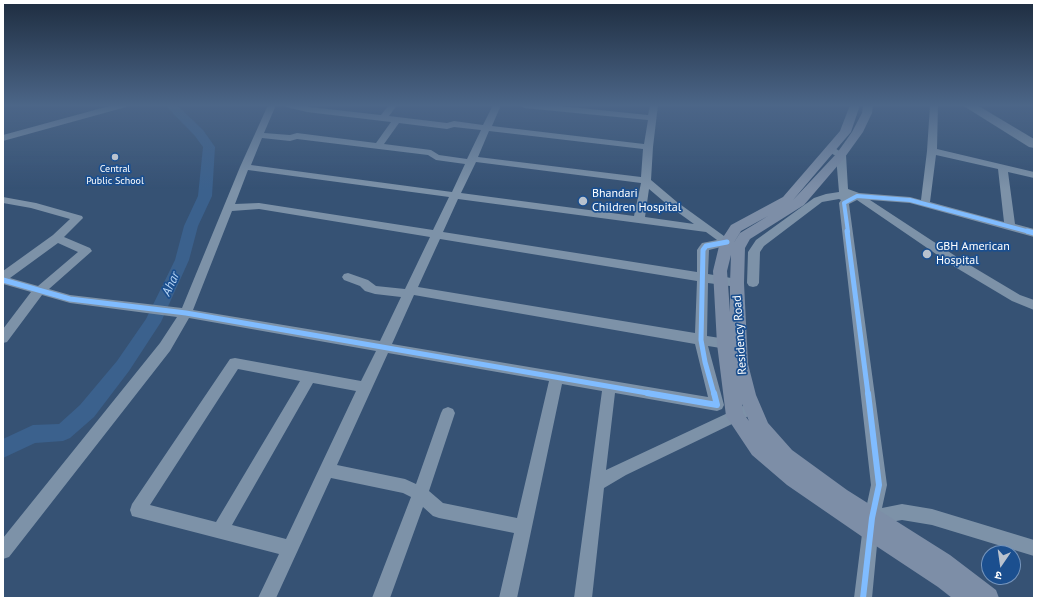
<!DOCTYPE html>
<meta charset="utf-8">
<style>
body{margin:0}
#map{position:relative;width:1037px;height:601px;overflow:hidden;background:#365274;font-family:"PT Sans","Noto Sans Devanagari",sans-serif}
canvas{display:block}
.frame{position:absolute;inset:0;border:4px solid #fff;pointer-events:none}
.north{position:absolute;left:981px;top:545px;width:40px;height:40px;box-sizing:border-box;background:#1b4f8f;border:1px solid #7695bc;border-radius:50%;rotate:193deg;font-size:11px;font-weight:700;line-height:16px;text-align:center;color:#fff}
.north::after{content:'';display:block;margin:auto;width:14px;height:18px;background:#b9c2ce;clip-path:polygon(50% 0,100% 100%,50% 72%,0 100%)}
</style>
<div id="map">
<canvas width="1037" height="601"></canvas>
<div class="frame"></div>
<div class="north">उ</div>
</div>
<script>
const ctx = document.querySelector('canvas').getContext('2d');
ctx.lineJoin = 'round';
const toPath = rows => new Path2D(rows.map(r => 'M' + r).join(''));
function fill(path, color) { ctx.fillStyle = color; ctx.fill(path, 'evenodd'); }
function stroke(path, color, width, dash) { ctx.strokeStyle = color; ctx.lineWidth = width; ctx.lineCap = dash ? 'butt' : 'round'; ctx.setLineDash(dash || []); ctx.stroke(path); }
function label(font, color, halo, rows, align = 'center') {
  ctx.font = font + ' "PT Sans",sans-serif'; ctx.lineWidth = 3.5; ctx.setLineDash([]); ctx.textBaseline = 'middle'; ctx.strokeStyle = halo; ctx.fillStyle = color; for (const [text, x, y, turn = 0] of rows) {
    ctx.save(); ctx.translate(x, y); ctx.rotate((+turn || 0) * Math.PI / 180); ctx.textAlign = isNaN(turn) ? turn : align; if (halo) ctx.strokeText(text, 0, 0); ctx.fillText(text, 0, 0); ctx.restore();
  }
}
fill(toPath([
 [165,105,177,105,203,130,215,147,212,196,198,226,189,260,161,322,129,371,94,417,70,438,63,441,35,443,3,458,3,439,33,425,59,424,80,405,117,361,146,319,175,260,184,226,198,196,203,147,195,136,165,105]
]), '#3b618d');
fill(toPath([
 [113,105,127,105,126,107,3,141,3,135,113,105],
 [268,105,276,105,264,133,290,135,297,133,376,143,391,122,307,112,286,107,285,105,307,105,309,107,381,115,389,105,397,105,389,116,447,123,454,121,483,125,493,105,501,105,492,126,644,144,648,120,524,108,520,105,551,105,648,115,650,105,658,105,653,147,651,180,677,202,735,244,734,247,730,248,725,246,709,250,708,274,737,279,741,280,743,283,741,286,737,287,708,283,707,336,733,340,738,341,739,345,738,349,733,350,708,346,724,405,722,409,717,411,615,393,606,470,747,404,752,402,757,404,759,408,757,412,626,475,604,488,592,598,574,598,602,391,562,384,517,598,499,598,514,533,439,518,433,516,423,507,390,598,372,598,411,497,403,493,331,478,276,598,258,598,279,554,132,516,130,510,132,504,230,359,235,358,361,381,376,351,189,318,170,351,9,557,3,559,3,538,160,343,177,317,70,303,42,295,7,342,3,343,3,329,31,292,3,284,3,271,53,235,70,219,31,208,3,203,3,197,36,203,82,216,83,218,64,237,90,248,92,251,49,289,70,295,182,308,240,167,268,105],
 [399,123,447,129,454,127,481,130,467,159,439,155,431,150,384,144,399,123],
 [489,131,643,149,641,177,478,157,489,131],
 [262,138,290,141,297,139,428,155,436,160,465,164,452,192,251,165,262,138],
 [476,162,641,183,634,216,461,193,476,162],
 [248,170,449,197,433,230,259,203,235,204,248,170],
 [649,189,669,206,694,224,645,217,649,189],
 [458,199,706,232,717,240,702,243,699,247,697,250,697,272,443,232,458,199],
 [259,209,430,237,405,289,376,286,368,280,348,273,344,274,342,277,344,280,360,286,365,291,375,294,401,297,380,341,193,310,232,211,259,209],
 [440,239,697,281,695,333,418,287,440,239],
 [58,243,78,252,38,286,10,278,58,243],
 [414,295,695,344,708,397,392,344,414,295],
 [388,353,549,381,517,518,443,503,429,491,455,413,453,409,448,407,443,409,441,413,416,484,405,479,337,465,388,353],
 [238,369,300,381,216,522,150,505,238,369],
 [313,383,356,391,286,539,232,525,313,383],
 [930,105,938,105,937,149,1034,172,1034,178,1008,172,1015,224,1034,229,1034,237,910,203,870,200,963,261,1020,295,1034,300,1034,310,1012,301,955,267,857,200,849,204,887,485,882,508,902,504,932,509,1034,540,1034,556,932,525,902,520,879,524,872,598,854,598,864,518,871,485,839,203,841,200,839,199,822,202,764,246,760,252,759,283,757,286,753,287,749,286,747,283,748,252,756,240,814,198,826,194,839,192,836,156,827,151,825,149,827,147,833,147,846,155,848,189,859,193,910,197,921,200,927,151,930,105],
 [936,155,998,169,1004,222,930,202,936,155]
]), '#7d92a8');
fill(toPath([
 [850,105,860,105,851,132,793,200,837,153,852,132,862,113,863,105,873,105,872,113,863,132,845,157,804,205,750,239,745,248,744,283,748,364,756,395,768,423,792,450,847,490,950,555,996,590,999,598,952,598,938,587,864,538,787,485,752,455,726,416,717,344,713,271,720,242,731,225,783,197,840,131,850,105],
 [768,216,740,233,733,244,741,231,768,216],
 [731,255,730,283,730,312,727,271,731,255],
 [742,404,749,421,743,413,742,404]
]), '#7d8ea7');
fill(toPath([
 [962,105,977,105,1034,139,1034,148,1029,147,962,105]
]), '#7e92a7');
stroke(toPath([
 [848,232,844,203,857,196,910,200,1030,232]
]), '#80bcff', 4);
stroke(toPath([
 [847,231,868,394],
 [1027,231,1034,233],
 [3,280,70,299,186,313,653,394],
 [714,394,705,362,701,340,703,250,706,246,727,242]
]), '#80bcff', 5);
stroke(toPath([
 [647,393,717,405,714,393],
 [863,598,872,518,879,485,868,393]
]), '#80bcff', 6);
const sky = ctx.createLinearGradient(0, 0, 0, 189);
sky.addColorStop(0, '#1e2d40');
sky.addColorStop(0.56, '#4c6688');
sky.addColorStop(1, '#4c668800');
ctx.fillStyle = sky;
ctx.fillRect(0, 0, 1037, 189);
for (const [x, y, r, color] of [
 [115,157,4,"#b9c2ce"],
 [583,201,5,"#b9c2ce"],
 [927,254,5,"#b9c2ce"]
]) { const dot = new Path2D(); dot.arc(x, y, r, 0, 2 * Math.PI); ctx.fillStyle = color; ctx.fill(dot); stroke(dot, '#1b4f8f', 1.5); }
label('10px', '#fff', '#1b4f8f', [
 ["Central",115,169],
 ["Public School",115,181]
]);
label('12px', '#fff', '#1b4f8f', [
 ["Bhandari",592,194],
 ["Children Hospital",592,208],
 ["GBH American",936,247],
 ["Hospital",936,261]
], 'left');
label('12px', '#fff', '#1b4f8f', [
 ["Residency Road",740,335,-94]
]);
label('italic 13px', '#b5d3f5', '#1b4f8f', [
 ["Ahar",171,284,-65]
]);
</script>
